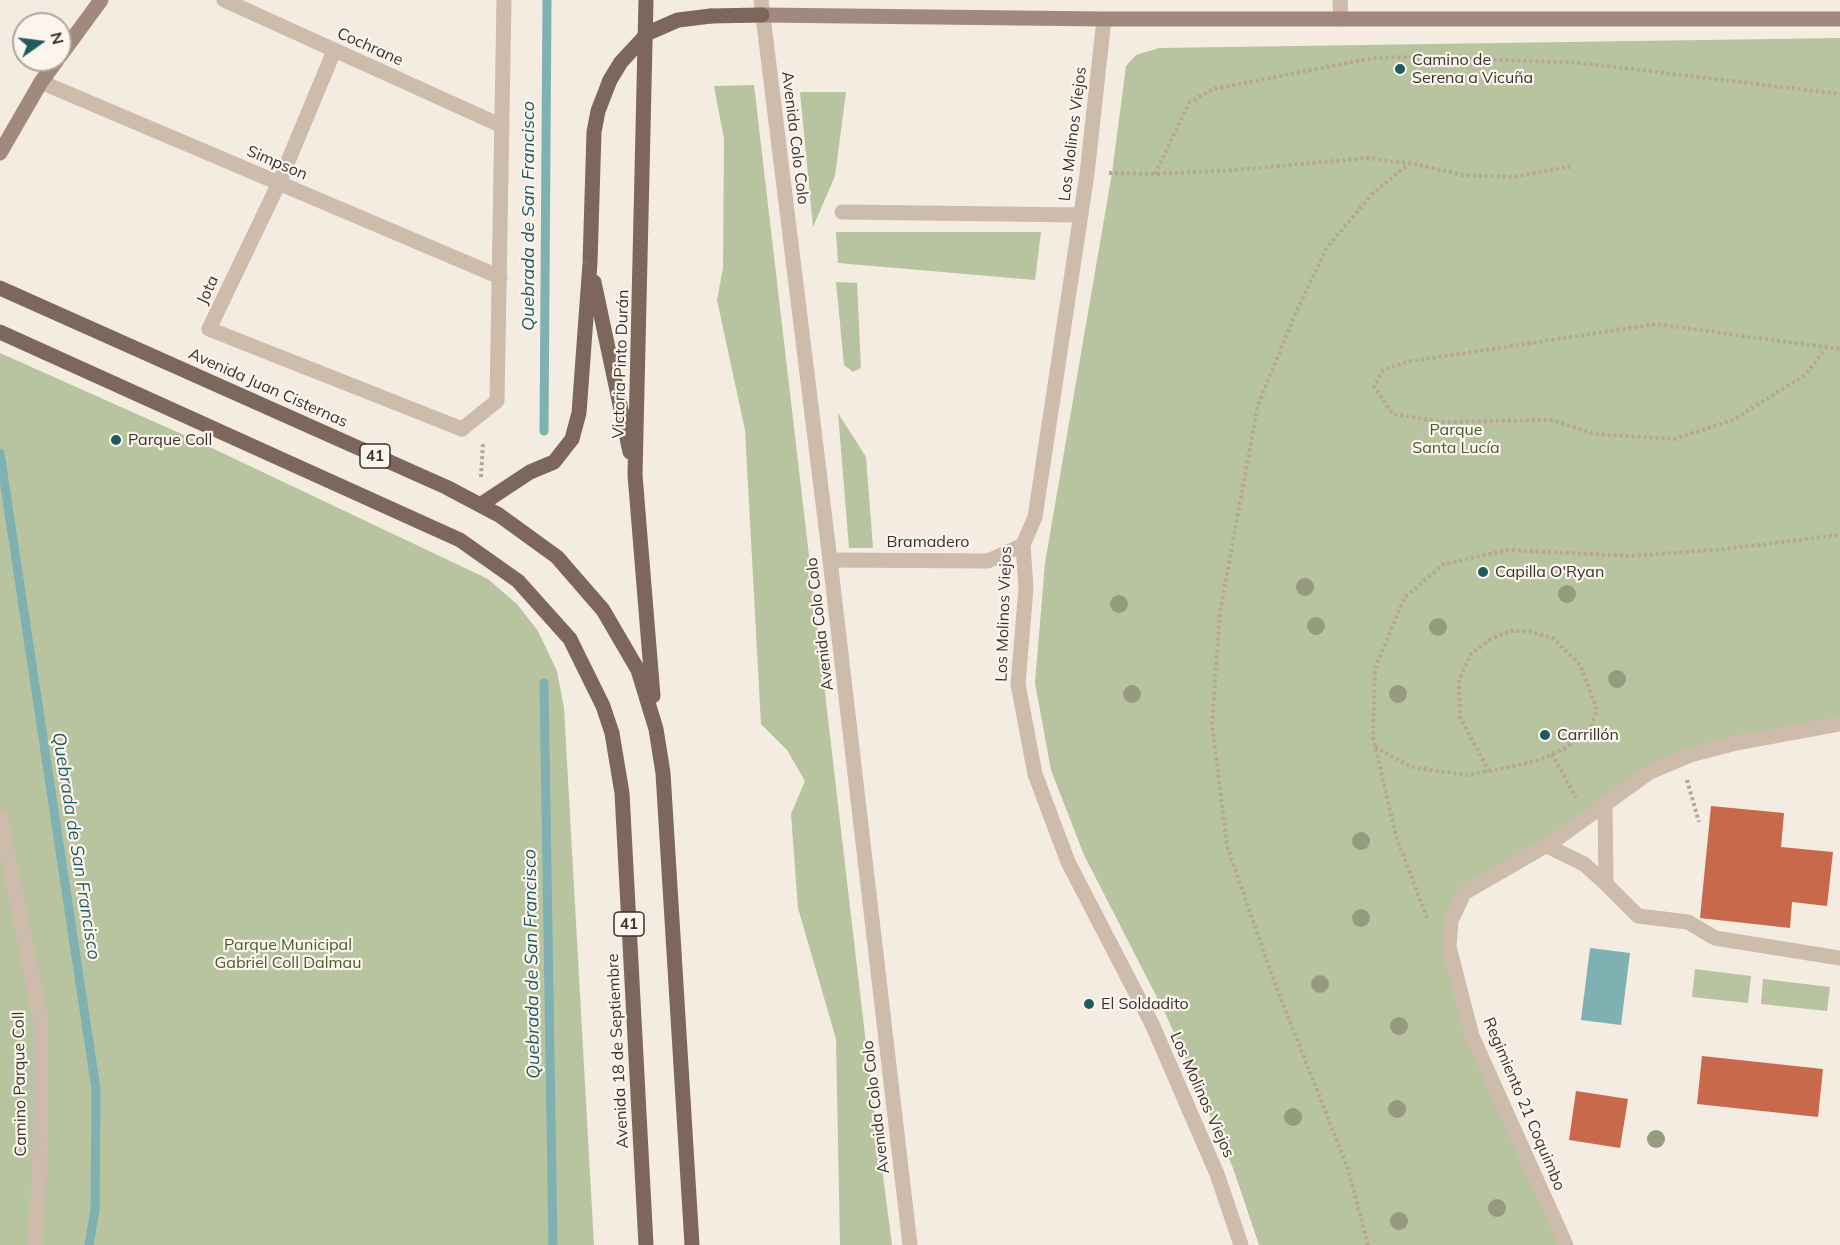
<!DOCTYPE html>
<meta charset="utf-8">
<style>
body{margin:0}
#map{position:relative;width:1840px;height:1245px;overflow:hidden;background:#f4ebe1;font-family:Mulish,sans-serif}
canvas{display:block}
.north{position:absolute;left:12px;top:12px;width:60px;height:60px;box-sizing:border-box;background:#fbf5ee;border:2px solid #aea6a0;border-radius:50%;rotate:76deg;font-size:16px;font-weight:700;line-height:24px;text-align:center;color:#3b302b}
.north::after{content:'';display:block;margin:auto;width:21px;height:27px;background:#1f5a5e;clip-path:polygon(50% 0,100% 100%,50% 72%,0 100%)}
</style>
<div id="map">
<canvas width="1840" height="1245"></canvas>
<div class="north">N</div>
</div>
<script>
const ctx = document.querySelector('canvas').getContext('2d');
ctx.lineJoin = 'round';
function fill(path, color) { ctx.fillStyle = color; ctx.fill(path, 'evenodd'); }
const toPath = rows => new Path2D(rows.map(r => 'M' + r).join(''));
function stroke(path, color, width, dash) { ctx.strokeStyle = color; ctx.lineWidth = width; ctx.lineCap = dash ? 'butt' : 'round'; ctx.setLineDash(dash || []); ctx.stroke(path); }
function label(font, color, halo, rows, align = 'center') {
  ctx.font = font + ' Mulish,sans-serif'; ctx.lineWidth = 4.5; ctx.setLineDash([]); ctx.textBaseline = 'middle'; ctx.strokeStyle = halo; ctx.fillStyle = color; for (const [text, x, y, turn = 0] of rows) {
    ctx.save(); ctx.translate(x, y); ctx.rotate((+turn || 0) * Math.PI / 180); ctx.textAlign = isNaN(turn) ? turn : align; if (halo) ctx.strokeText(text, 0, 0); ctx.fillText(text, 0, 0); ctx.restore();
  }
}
fill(toPath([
 [1840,38,1840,724,1690,755,1465,893,1451,921,1472,1036,1566,1245,1259,1245,1233,1168,1167,1017,1084,855,1051,770,1035,683,1045,563,1112,173,1126,66,1136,55,1159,48],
 [754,85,866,1044,892,1245,840,1245,836,1039,798,908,791,814,805,781,787,750,761,724,745,430,717,300,723,268,724,139,714,86],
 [800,92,846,92,835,176,813,227],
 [836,232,1041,232,1035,280,838,263],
 [836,282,857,283,861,368,853,372,844,365],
 [0,353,195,440,488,579,517,604,538,631,557,671,564,708,594,1245,0,1245],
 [838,413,866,457,873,548,849,548],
 [1695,969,1751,976,1748,1003,1692,997],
 [1763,979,1830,987,1827,1011,1761,1004]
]), '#b8c4a0');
fill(toPath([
 [1590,948,1630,953,1621,1025,1581,1020]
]), '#7fb0b2');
stroke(toPath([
 [544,431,547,0],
 [0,453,96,1089,95,1210,89,1245],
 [544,683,553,1245]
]), '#7fb0b2', 9);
fill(toPath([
 [1711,806,1784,813,1781,847,1833,852,1827,906,1792,902,1790,928,1700,918],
 [1702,1056,1823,1069,1818,1117,1697,1104],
 [1576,1091,1628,1099,1620,1148,1569,1140]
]), '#c8694b');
stroke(toPath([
 [1109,173,1155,174,1236,170,1367,158,1415,164,1462,175,1513,177,1573,166],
 [1155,174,1189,103,1213,89,1373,58,1416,57,1582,63,1840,94],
 [1827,347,1805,375,1733,420,1674,439,1596,434,1551,420,1442,422,1393,414,1374,386,1383,370,1406,362,1656,324,1840,349],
 [481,477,483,443],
 [1375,747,1411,767,1467,775,1489,771,1509,767,1539,760,1565,748,1589,730,1597,710,1580,665,1553,638,1529,631,1511,631,1491,639,1471,654,1459,680,1460,717,1489,771],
 [1552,754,1576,798],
 [1687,780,1699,822],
 [1427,918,1396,836,1373,737,1375,669,1404,598,1444,564,1508,550,1632,556,1726,549,1840,535],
 [1368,1245,1348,1169,1274,981,1227,846,1212,725,1220,612,1258,405,1294,317,1326,249,1372,194,1410,163]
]), '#b9a596', 4, [3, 3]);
stroke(toPath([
 [842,212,1081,215],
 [462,429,497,401,504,0],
 [1605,803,1606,884,1638,916,1688,922,1715,938,1840,958],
 [0,817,41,1021,40,1158,35,1245],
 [1545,845,1584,864,1606,884],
 [1566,1245,1472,1036,1449,947,1451,921,1464,893,1554,841,1650,772,1690,755,1736,743,1840,724]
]), '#cdbbac', 15);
stroke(toPath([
 [224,0,502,126],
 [1104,19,1087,174,1035,517,1023,545,1026,588,1018,684,1035,774,1068,862,1152,1024,1217,1174,1241,1245],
 [334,51,279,183,209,329,462,429],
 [41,82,500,277],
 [830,560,988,561,1023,545]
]), '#cdbbac', 15);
stroke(toPath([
 [761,0,830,560,910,1245],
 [1340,0,1341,19]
]), '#cdbbac', 15);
stroke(toPath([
 [762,15,1104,19,1840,19],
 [60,56,101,0],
 [0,153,41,82,57,60]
]), '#a18a7d', 15);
stroke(toPath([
 [646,0,635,475,653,696],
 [711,16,762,15],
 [594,282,630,452],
 [0,288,446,487,499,515,557,557,603,610,638,670,656,729,663,773,692,1245],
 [0,332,460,540,518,581,570,639,603,706,612,733,622,793,646,1245],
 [480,505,530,472,554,462,572,439,579,413,590,263,594,132,598,111,610,80]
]), '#7d675c', 15);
stroke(toPath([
 [610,80,621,62,648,33,678,20,711,16]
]), '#7d675c', 15);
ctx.fillStyle = '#969b7f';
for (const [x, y] of [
 [1305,587],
 [1567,594],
 [1119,604],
 [1316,626],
 [1438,627],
 [1617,679],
 [1132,694],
 [1398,694],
 [1361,841],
 [1361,918],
 [1320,984],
 [1399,1026],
 [1397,1109],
 [1293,1117],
 [1656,1139],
 [1497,1208],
 [1399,1221]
]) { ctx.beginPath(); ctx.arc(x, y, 9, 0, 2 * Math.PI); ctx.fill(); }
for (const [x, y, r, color] of [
 [1400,69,6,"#1f5a5e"],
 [116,440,6,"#1f5a5e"],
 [1483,572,6,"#1f5a5e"],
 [1545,735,6,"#1f5a5e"],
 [1089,1004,6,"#1f5a5e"]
]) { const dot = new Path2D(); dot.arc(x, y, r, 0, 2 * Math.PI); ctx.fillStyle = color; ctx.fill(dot); stroke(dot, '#fbf5ee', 2); }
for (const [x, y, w] of [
 [375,456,30],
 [629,924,30]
]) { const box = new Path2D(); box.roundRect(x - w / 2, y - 12, w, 24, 4.5); ctx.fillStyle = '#fbf5ee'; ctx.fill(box); stroke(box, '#3b302b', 1.5); }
label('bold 15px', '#3b302b', null, [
 ["41",375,456],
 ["41",629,924]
]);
label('16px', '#3b302b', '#fbf5ee', [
 ["Cochrane",370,47,24],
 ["Los Molinos Viejos",1073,134,-83],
 ["Avenida Colo Colo",795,138,83],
 ["Simpson",277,163,23],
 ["Jota",208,290,-65],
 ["Victoria Pinto Durán",621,364,-88],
 ["Avenida Juan Cisternas",268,388,24],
 ["Bramadero",928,542],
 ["Los Molinos Viejos",1004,614,-88],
 ["Avenida Colo Colo",820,624,-97],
 ["Avenida 18 de Septiembre",618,1051,-93],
 ["Camino Parque Coll",20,1084,-91],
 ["Los Molinos Viejos",1202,1095,66],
 ["Regimiento 21 Coquimbo",1524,1104,67],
 ["Avenida Colo Colo",876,1107,-97]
]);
label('16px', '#3b302b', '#fbf5ee', [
 ["Camino de",1412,60],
 ["Serena a Vicuña",1412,78],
 ["Parque Coll",128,440],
 ["Capilla O'Ryan",1495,572],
 ["Carrillón",1557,735],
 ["El Soldadito",1101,1004]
], 'left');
label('16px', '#4a5a2e', '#fbf5ee', [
 ["Parque",1456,430],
 ["Santa Lucía",1456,448],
 ["Parque Municipal",288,945],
 ["Gabriel Coll Dalmau",288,963]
]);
label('italic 18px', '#1f5a5e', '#fbf5ee', [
 ["Quebrada de San Francisco",529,216,-90],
 ["Quebrada de San Francisco",76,846,81],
 ["Quebrada de San Francisco",532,964,-91]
]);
</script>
